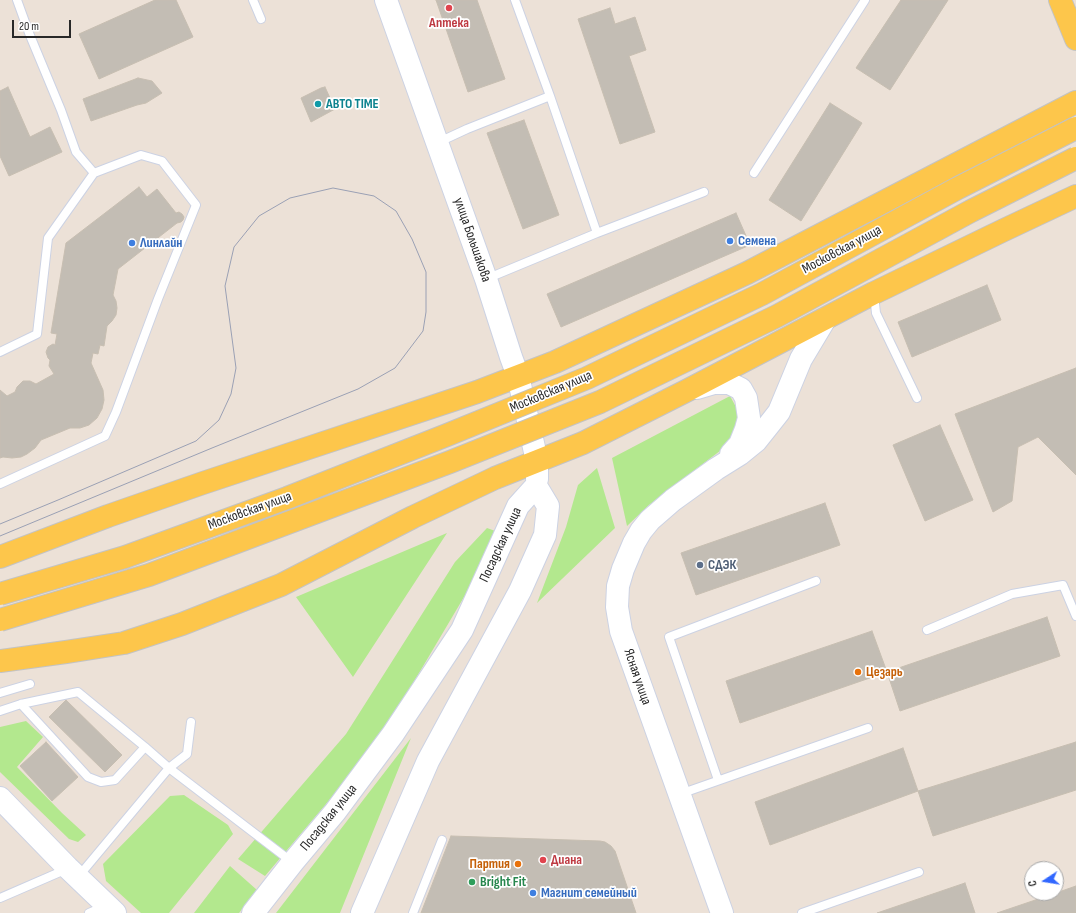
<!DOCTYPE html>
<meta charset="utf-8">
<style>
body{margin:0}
#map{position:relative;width:1076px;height:913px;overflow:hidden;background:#ece1d7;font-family:"Sofia Sans Condensed",sans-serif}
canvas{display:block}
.north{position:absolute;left:1024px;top:861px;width:40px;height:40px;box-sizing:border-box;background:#fff;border:1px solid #a9a9a9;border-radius:50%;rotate:258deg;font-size:11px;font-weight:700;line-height:16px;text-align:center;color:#282828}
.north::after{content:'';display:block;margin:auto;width:14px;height:18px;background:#3167ff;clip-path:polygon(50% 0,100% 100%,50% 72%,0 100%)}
.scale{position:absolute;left:12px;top:20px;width:59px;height:18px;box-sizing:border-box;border:2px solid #282828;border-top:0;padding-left:5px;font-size:12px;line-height:14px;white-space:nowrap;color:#282828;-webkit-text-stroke:3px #fff;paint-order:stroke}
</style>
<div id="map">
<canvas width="1076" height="913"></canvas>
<div class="north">С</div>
<div class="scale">20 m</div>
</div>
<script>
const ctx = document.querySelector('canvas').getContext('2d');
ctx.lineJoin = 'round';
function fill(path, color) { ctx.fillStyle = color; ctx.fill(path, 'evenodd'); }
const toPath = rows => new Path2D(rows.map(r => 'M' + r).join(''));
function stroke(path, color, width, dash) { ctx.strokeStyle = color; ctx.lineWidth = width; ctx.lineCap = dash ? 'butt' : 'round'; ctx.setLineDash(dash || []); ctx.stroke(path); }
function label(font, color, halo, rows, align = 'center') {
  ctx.font = font + ' "Sofia Sans Condensed",sans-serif'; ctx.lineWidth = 3.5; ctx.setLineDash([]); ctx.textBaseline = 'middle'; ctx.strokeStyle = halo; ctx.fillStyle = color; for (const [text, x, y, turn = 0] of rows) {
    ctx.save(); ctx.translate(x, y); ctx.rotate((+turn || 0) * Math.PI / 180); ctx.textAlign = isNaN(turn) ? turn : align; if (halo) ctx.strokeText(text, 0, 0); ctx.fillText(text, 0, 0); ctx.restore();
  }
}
fill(toPath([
 [730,396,736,407,740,420,733,441,649,505,627,526,612,458],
 [597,468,615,528,537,603,566,527,578,485],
 [487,528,498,532,480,570,377,744,265,876,238,859,346,734,455,562],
 [447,533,353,677,296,597],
 [26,721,43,737,17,767,62,813,86,835,78,842,69,839,0,772,0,727],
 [411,738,340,913,276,913],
 [184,795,228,825,233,834,169,913,141,913,106,881,103,864,170,796],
 [230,866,257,890,239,913,194,913]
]), '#b3e88e');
const building = toPath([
 [155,0,176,0,193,37,99,79,79,34,155,0],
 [436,0,477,0,505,79,468,92,436,0],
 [901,0,948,0,890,90,856,68,901,0],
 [610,8,615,24,635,17,646,50,629,56,655,132,620,144,578,19,610,8],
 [138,78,152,81,162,93,146,103,137,105,91,121,83,99,138,78],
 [8,87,30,137,50,127,62,152,9,176,0,156,0,91,8,87],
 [325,87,335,109,311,122,301,98,321,88,325,87],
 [830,103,862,123,801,221,769,200,830,103],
 [524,120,559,215,523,229,487,133,524,120],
 [139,187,147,197,157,189,176,213,179,212,182,214,184,217,183,220,181,222,177,223,118,269,113,295,116,301,117,308,116,315,112,321,107,326,104,346,100,345,98,354,93,353,91,363,103,390,104,400,102,409,97,418,89,425,80,428,70,428,41,440,35,448,27,454,21,457,12,458,3,457,0,458,0,390,7,396,15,392,17,387,23,381,30,381,36,384,54,374,49,366,50,360,48,358,46,352,48,347,53,344,55,345,57,334,51,333,66,243,139,187],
 [736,213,750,245,561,327,547,294,736,213],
 [987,285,1001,320,912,357,898,322,987,285],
 [1076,368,1076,475,1038,437,1018,447,1012,501,993,512,955,414,1076,368],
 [940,425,973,500,925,521,893,445,940,425],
 [825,503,840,545,696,595,681,553,825,503],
 [1047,617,1060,656,900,711,887,672,1047,617],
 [872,631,887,672,740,723,726,681,872,631],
 [66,700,122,755,105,772,49,717,66,700],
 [46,742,78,777,52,801,20,766,46,742],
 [1076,742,1076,790,933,836,918,791,1076,742],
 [903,748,918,791,770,845,755,802,903,748],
 [451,836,600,841,605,842,611,846,615,851,636,913,421,913,451,836],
 [965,883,975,913,877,913,965,883],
 [1076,886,1076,913,997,913,1056,893,1076,886]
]);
fill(building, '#c3bdb4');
stroke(building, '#c7beb1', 1);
const lane = toPath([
 [17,0,29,33,61,110,76,152,94,173],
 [253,0,261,19],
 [515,0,550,96],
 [439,142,467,129,550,96,597,233,486,279],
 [754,173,865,0],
 [597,233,704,192],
 [874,294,876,313,917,398],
 [0,352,37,334,48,238,94,173,141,155,162,161,196,205,158,299,116,412,105,436,0,484],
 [927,630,1012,594,1063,585,1076,616],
 [0,693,30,684],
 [21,704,88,777,101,782,115,780,145,747],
 [0,711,21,704,78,692,145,747,169,768,292,862],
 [718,780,669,637,816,581],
 [680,794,868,728],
 [78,877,169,768,187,754,191,722],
 [0,898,67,869],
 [89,913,105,906],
 [413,913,442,840],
 [802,913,919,872]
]);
const secondary = toPath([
 [386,0,486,279,511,357,518,376,537,461,537,479],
 [697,388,714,383,729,383,741,389,746,398,749,418,746,429,740,444,731,454],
 [0,798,68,868,115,913],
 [253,913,293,862,335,812,393,734,462,630,518,506,536,486],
 [362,913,428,761,520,591,545,535,548,506,536,486],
 [722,913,621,631,617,607,618,586,623,569,634,543,641,531,650,520,673,500,716,469,740,454,756,441,768,426,779,412,801,359,825,319]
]);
const primary = toPath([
 [1060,0,1076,39],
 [0,557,108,516,203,483,477,392,555,362,747,273,1076,102],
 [0,661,66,652,124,643,182,624,281,585,413,517,495,478,583,443,688,390,874,293,1004,230,1076,196]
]);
stroke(lane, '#ccd2e3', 10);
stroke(secondary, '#ccd2e3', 24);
stroke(primary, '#c3c3c3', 24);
stroke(lane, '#fff', 8);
stroke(secondary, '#fff', 22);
stroke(primary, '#fdc64b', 22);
stroke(toPath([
 [0,524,58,500,196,441,219,420,231,394,236,368,225,286,234,247,259,216,290,198,333,188,374,196,396,211,412,239,426,272,426,312,423,331,395,368,358,389,212,448,0,536]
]), '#9aa0b4', 1);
const primaryBridge = toPath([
 [0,594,125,557,287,498,447,435,587,378,762,294,958,188,1076,128],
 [0,620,149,575,450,462,600,402,777,316,971,211,1076,158]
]);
stroke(primaryBridge, '#c3c3c3', 24, []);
stroke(primaryBridge, '#fdc64b', 22);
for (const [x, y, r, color] of [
 [449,8,4,"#e0444e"],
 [318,104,4,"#0f9aa8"],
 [730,241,4,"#3f7fe0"],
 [132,243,4,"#3f7fe0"],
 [700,565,4,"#5c6f8a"],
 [858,672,4,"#e8710a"],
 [543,860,4,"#e0444e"],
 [518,864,4,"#e8710a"],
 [472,882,4,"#2e9e5b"],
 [533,893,4,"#3f7fe0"]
]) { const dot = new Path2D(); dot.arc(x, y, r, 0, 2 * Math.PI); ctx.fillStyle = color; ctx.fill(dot); stroke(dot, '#fff', 1.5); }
label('bold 14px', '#be3a42', '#fff', [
 ["Аптека",449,23],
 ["Диана",551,860,"left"]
]);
label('bold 14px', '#0d838f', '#fff', [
 ["АВТО TIME",326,104]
], 'left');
label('14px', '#282828', '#fff', [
 ["улица Большакова",472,240,71],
 ["Московская улица",842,250,-28],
 ["Московская улица",551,392,-23],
 ["Московская улица",250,511,-20],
 ["Посадская улица",501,545,-65],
 ["Ясная улица",637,677,71],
 ["Посадская улица",329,818,-51]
]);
label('bold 14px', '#366cbe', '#fff', [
 ["Семена",738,241],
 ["Линлайн",140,243],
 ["Магнит семейный",541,893]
], 'left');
label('bold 14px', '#4e5e75', '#fff', [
 ["СДЭК",708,565]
], 'left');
label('bold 14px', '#c56008', '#fff', [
 ["Цезарь",866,672],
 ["Партия",510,864,"right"]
], 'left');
label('bold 14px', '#27864d', '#fff', [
 ["Bright Fit",480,882]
], 'left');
</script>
